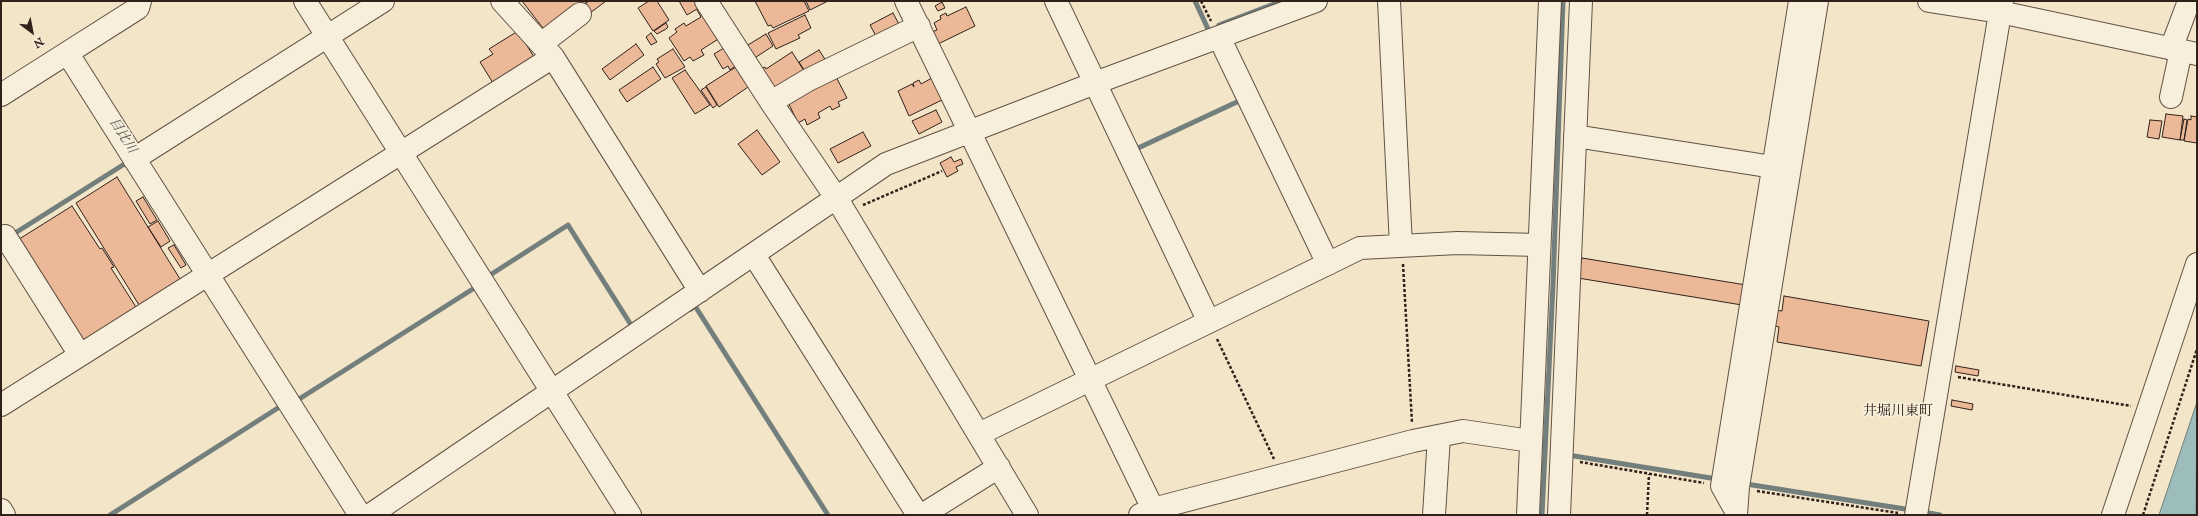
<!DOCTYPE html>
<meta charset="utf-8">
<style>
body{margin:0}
#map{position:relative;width:2198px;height:516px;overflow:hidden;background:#f3e5c7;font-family:"IM FELL English",serif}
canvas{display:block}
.frame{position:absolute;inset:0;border:2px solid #32211b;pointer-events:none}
.north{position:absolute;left:12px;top:12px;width:40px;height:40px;-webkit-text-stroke:3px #f7eedb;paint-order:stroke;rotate:148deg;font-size:11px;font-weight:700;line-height:16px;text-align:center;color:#32211b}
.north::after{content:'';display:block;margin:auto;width:14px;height:18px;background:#32211b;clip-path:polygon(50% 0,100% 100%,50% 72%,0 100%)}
</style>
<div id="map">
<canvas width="2198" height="516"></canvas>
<div class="frame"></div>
<div class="north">N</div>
</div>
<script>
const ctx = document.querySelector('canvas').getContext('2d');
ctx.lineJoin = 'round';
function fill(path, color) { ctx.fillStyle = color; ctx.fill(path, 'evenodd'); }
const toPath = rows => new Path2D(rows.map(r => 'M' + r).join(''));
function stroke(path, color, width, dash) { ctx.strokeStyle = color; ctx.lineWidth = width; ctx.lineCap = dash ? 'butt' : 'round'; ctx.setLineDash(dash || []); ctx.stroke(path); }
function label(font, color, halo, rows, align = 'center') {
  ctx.font = font + ' "IM FELL English","Noto Serif JP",serif'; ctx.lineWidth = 3.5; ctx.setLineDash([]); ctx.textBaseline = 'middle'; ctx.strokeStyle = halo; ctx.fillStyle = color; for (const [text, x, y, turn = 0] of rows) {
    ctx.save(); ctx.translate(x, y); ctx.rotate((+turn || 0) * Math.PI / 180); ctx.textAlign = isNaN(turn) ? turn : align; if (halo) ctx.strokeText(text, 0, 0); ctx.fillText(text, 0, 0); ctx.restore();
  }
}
const water = toPath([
 [2197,402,2196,515,2159,515,2197,402]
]);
fill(water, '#9dbdbc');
stroke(water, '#727f7c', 1);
stroke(toPath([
 [1195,1,1208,29],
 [1219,25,1282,1],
 [1136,149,1239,101,1237,96],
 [12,235,126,163],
 [487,277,568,225,633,328],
 [691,309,695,306,828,515],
 [296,401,476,287,478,290],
 [1574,456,1717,479],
 [1746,484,1905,509],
 [1929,513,1940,515],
 [110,515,281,406],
 [1542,515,1553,285,1563,1]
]), '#727f7c', 5);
const building = toPath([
 [522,1,588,1,546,32,522,1],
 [589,1,606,1,586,16,580,8,589,1],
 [649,1,657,1,669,20,653,31,638,8,649,1],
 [679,1,699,1,702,6,687,15,679,1],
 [755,1,804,1,809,11,773,28,771,25,768,26,755,1],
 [806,1,828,1,810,10,806,1],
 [942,2,945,8,938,11,935,6,942,2],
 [702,6,720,38,701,50,704,55,693,61,690,57,684,61,669,38,677,32,675,29,684,23,686,26,701,17,697,10,702,6],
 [966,7,975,26,938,44,932,32,937,30,934,23,941,19,940,16,946,13,947,16,966,7],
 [893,13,901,28,878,40,870,25,893,13],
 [805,15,811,28,798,35,800,38,776,49,768,33,805,15],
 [666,23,668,27,666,29,657,34,654,31,666,23],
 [518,31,534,57,493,83,480,62,493,54,489,49,518,31],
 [651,33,657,42,651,45,646,37,651,33],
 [766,34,773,46,750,61,743,48,766,34],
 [636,44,644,55,610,80,602,69,636,44],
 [727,46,738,64,730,70,728,66,723,69,714,54,727,46],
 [673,49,685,67,665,78,656,64,659,62,657,59,673,49],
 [819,50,828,64,808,76,799,62,819,50],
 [792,52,806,74,773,95,759,70,765,67,766,69,792,52],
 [739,65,751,85,719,107,706,86,739,65],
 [653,67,661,79,627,102,619,90,653,67],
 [685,70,710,105,695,114,672,78,685,70],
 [834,73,847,98,838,102,840,106,832,110,830,106,818,113,820,118,807,125,805,119,798,123,786,98,834,73],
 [932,78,942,100,909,116,898,91,912,84,914,87,913,83,919,80,921,84,932,78],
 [706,87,717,105,713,108,701,90,706,87],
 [936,110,942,122,919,134,912,121,936,110],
 [2166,114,2183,116,2180,140,2162,137,2166,114],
 [2191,116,2197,117,2197,143,2184,141,2188,119,2191,120,2191,116],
 [2184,119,2187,120,2184,140,2180,140,2184,119],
 [2150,120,2162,121,2159,139,2147,137,2150,120],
 [757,130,780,162,762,175,738,144,757,130],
 [863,132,871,146,838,163,830,149,863,132],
 [951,157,954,162,961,159,963,164,956,167,958,171,947,177,940,163,951,157],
 [117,177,180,279,139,305,76,203,117,177],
 [143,197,157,220,150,224,136,201,143,197],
 [72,206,100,249,102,248,114,267,111,268,136,307,79,343,16,241,72,206],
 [158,221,170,241,161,247,148,227,158,221],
 [174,245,186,265,181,268,168,248,174,245],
 [1582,258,1746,285,1742,305,1578,278,1582,258],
 [1784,296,1929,321,1921,366,1777,342,1779,327,1772,325,1775,310,1782,311,1784,296],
 [1956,366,1979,370,1978,376,1955,372,1956,366],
 [1952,400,1973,404,1972,410,1951,406,1952,400]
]);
fill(building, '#ebb998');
stroke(building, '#32211b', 1);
const minor = toPath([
 [305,1,630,515],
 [502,1,553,57,700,291],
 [706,1,771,102,837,199,1027,515],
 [906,1,1153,509],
 [1056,1,1209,322],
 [1389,1,1401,246],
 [1929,1,2000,12,2197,54],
 [1219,37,1328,264],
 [541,44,580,14],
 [2171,49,2189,1],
 [68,54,360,515],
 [1,95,138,8,140,1],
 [2171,97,2181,51],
 [771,102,808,80,919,26],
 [1575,136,1773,167],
 [134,159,383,1],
 [5,236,80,355],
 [754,255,918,515],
 [1,405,553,57],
 [979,434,1360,248,1458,243,1539,245],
 [1,510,4,515],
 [1736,511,1722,486,1800,1],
 [370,515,886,164,1095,83,1316,1],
 [922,515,999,467],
 [1140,515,1153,509,1413,441,1463,431,1531,441],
 [1434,515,1439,436],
 [1528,515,1550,1],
 [1559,515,1581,1],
 [1736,515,1738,487,1817,1],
 [1916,515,2002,1],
 [2113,515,2197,264]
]);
stroke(minor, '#625246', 24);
stroke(toPath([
 [1201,1,1211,21],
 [863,205,942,171],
 [1403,264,1412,423],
 [1217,339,1274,459],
 [1958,377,2131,406],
 [1580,462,1704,483],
 [1757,491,1898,513],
 [1647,515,1649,474],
 [2143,515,2197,349]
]), '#32211b', 2.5, [3, 2]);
stroke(minor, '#f7eedb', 22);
label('italic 13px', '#52504b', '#f7eedb', [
 ["目比川",122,136,57]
]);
label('14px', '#32211b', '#f7eedb', [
 ["井堀川東町",1898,412]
]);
</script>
